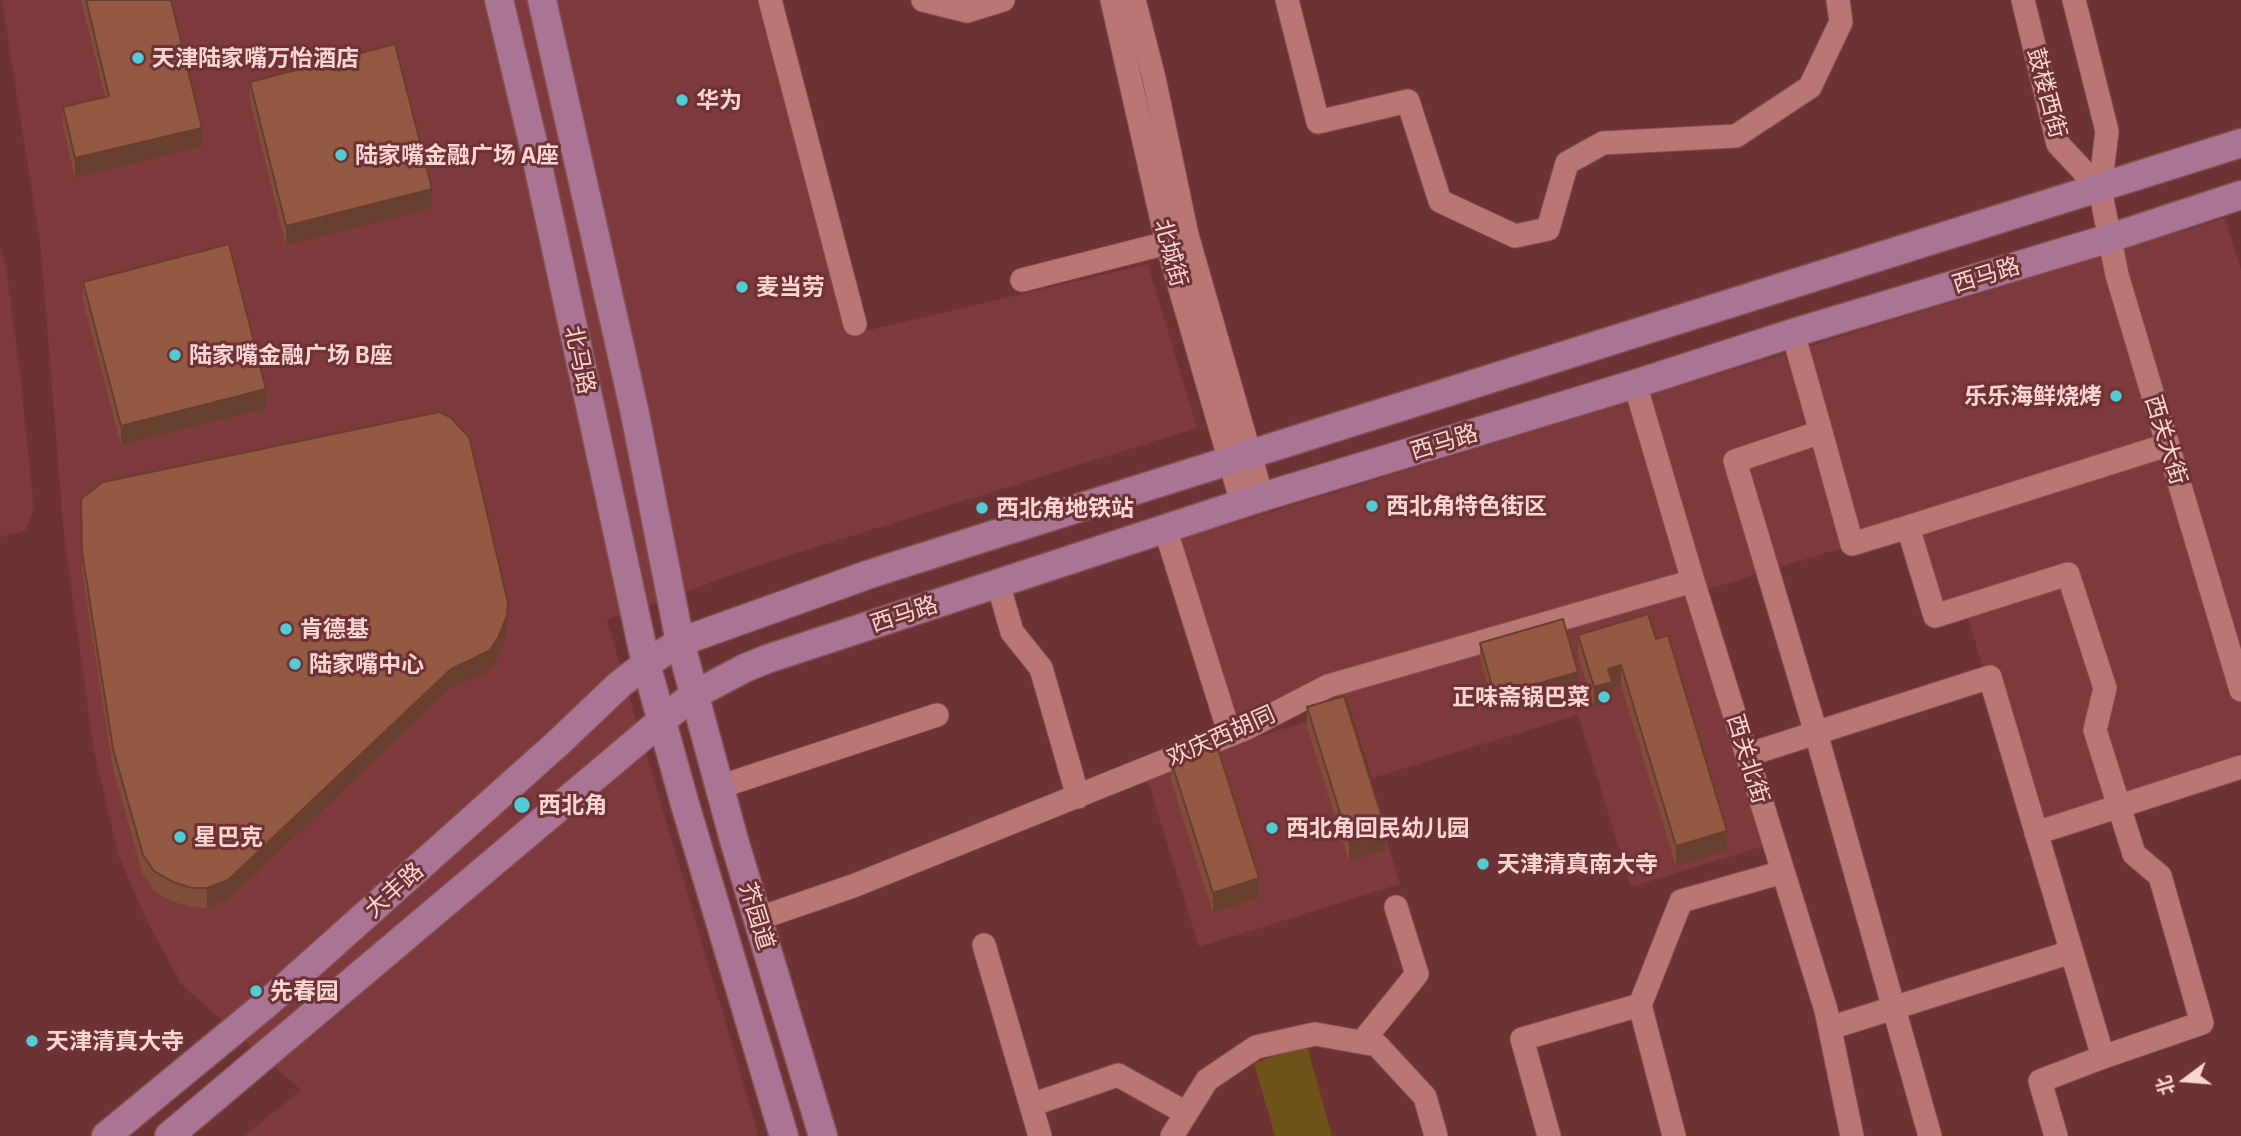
<!DOCTYPE html>
<meta charset="utf-8">
<style>
body{margin:0}
#map{position:relative;width:2241px;height:1136px;overflow:hidden;background:#6d3233;font-family:"Exo 2","Noto Sans SC",sans-serif}
canvas{display:block}
.north{position:absolute;left:2150px;top:1045px;width:70px;height:70px;-webkit-text-stroke:5px #6d3233;paint-order:stroke;rotate:254deg;font-size:19px;font-weight:700;line-height:28px;text-align:center;color:#fad4d2}
.north::after{content:'';display:block;margin:auto;width:24px;height:32px;background:#fad4d2;clip-path:polygon(50% 0,100% 100%,50% 72%,0 100%)}
</style>
<div id="map">
<canvas width="2241" height="1136"></canvas>
<div class="north">北</div>
</div>
<script>
const ctx = document.querySelector('canvas').getContext('2d');
ctx.lineJoin = 'round';
function fill(path, color) { ctx.fillStyle = color; ctx.fill(path, 'evenodd'); }
const toPath = rows => new Path2D(rows.map(r => 'M' + r).join(''));
function stroke(path, color, width, dash) { ctx.strokeStyle = color; ctx.lineWidth = width; ctx.lineCap = dash ? 'butt' : 'round'; ctx.setLineDash(dash || []); ctx.stroke(path); }
function label(font, color, halo, rows, align = 'center') {
  ctx.font = font + ' "Exo 2","Noto Sans SC",sans-serif'; ctx.lineWidth = 6; ctx.setLineDash([]); ctx.textBaseline = 'middle'; ctx.strokeStyle = halo; ctx.fillStyle = color; for (const [text, x, y, turn = 0] of rows) {
    ctx.save(); ctx.translate(x, y); ctx.rotate((+turn || 0) * Math.PI / 180); ctx.textAlign = isNaN(turn) ? turn : align; if (halo) ctx.strokeText(text, 0, 0); ctx.fillText(text, 0, 0); ctx.restore();
  }
}
fill(toPath([
 [2,0,782,0,861,332,1148,264,1197,428,759,565,607,620,759,1136,244,1136,301,1090,181,984,146,919,118,854,94,751,64,537,41,250],
 [2225,218,2241,270,2241,765,2031,825,1967,616,1936,625,1906,528,1690,595,1767,845,1631,887,1578,715,1372,778,1346,697,1235,732,1176,541],
 [0,244,6,268,19,364,34,509,26,530,0,537],
 [1346,709,1400,884,1199,947,1145,772]
]), '#7d393b');
fill(toPath([
 [1307,1046,1332,1136,1275,1136,1254,1063]
]), '#6f5218');
const minor = toPath([
 [770,0,855,324],
 [923,0,967,11,1003,0],
 [1112,0,1167,243,1242,503],
 [1134,0,1154,78,1187,235,1262,497],
 [1287,0,1318,122,1408,101,1440,201,1515,236,1548,229,1567,163,1603,143,1736,136,1810,87,1841,22,1838,0],
 [2023,0,2058,144,2100,189],
 [2074,0,2107,131,2100,189,2117,275,2241,690],
 [1022,280,1167,243],
 [1793,333,1821,432,1735,461,1816,733,1930,1136],
 [1635,384,1693,581,1826,1010,1852,1136],
 [1821,432,1852,544,1908,527,1935,616,2068,574,2105,688,2095,730,2134,854,2160,876,2202,1023,2103,1057,2040,1081,2056,1136],
 [1908,527,2167,445],
 [1165,528,1230,735],
 [998,583,1012,632,1041,668,1078,797],
 [1747,755,1990,677,2103,1057],
 [719,787,937,715],
 [2036,833,2241,767],
 [757,919,853,886,1247,728,1328,686,1693,581],
 [984,945,1040,1136],
 [1830,1028,2071,952],
 [1362,1042,1417,974,1396,907],
 [1031,1105,1118,1075,1186,1113],
 [1172,1136,1207,1080,1256,1047,1315,1034,1377,1045,1425,1097,1436,1136],
 [1549,1136,1522,1039,1640,1005],
 [1674,1136,1640,1005,1681,901,1783,872]
]);
const major = toPath([
 [499,0,534,147,646,664,684,801,784,1136],
 [542,0,634,409,680,642,734,840,823,1136],
 [106,1136,265,1005,558,743,620,684,646,664,680,642,870,574,983,538,2241,143],
 [169,1136,661,721,694,695,745,668,767,659,1262,497,1635,384,1793,333,2110,238,2241,195]
]);
stroke(minor, '#825051', 25);
stroke(major, '#825051', 31);
stroke(minor, '#b97675', 23);
stroke(major, '#aa7494', 28);
fill(toPath([
 [81,0,171,0,202,147,75,178,63,126,63,107,105,97],
 [250,82,432,208,286,246,250,101],
 [83,282,266,408,121,445,83,301],
 [81,499,507,635,498,658,489,671,451,688,228,900,207,908,192,907,173,902,154,891,143,875,113,769,82,571],
 [1578,635,1656,639,1727,850,1676,866,1621,685,1612,688,1612,701,1594,707,1578,655],
 [1480,643,1578,687,1495,711,1480,658],
 [1307,707,1386,850,1349,861,1307,727],
 [1171,761,1259,898,1213,913,1171,780]
]), '#7f4d3a');
fill(toPath([
 [202,128,202,147,75,178,75,158],
 [432,189,432,208,286,246,286,226],
 [266,389,266,408,121,445,121,426],
 [508,603,507,635,498,658,489,671,451,688,228,900,207,908,207,888],
 [1621,665,1621,685,1612,688,1612,701,1594,707,1594,687,1608,669],
 [1578,672,1578,687,1495,711,1495,696],
 [1386,830,1386,850,1349,861,1349,842],
 [1727,831,1727,850,1676,866,1676,846],
 [1259,878,1259,898,1213,913,1213,893]
]), '#683e2f');
const building = toPath([
 [86,0,171,0,202,128,75,158,63,107,109,96,86,0],
 [395,44,432,189,286,226,250,82,395,44],
 [229,244,266,389,121,426,83,282,229,244],
 [439,412,450,417,469,437,473,453,508,603,507,615,498,638,489,651,451,669,228,880,207,888,192,888,173,882,154,871,143,855,113,749,82,552,81,499,103,482,439,412],
 [1648,614,1656,639,1668,635,1727,831,1676,846,1621,665,1608,669,1612,682,1594,687,1578,635,1648,614],
 [1563,619,1578,672,1495,696,1480,643,1563,619],
 [1344,696,1386,830,1349,842,1307,707,1344,696],
 [1217,746,1259,878,1213,893,1171,761,1217,746]
]);
fill(building, '#945943');
stroke(building, '#683e2f', 2);
for (const [x, y, r, color] of [
 [138,58,7,"#51ccd4"],
 [682,100,7,"#51ccd4"],
 [341,155,7,"#51ccd4"],
 [742,287,7,"#51ccd4"],
 [175,355,7,"#51ccd4"],
 [2116,396,7,"#51ccd4"],
 [1372,506,7,"#51ccd4"],
 [982,508,7,"#51ccd4"],
 [286,629,7,"#51ccd4"],
 [295,664,7,"#51ccd4"],
 [1604,697,7,"#51ccd4"],
 [522,805,9,"#51ccd4"],
 [1272,828,7,"#51ccd4"],
 [180,837,7,"#51ccd4"],
 [1483,864,7,"#51ccd4"],
 [256,991,7,"#51ccd4"],
 [32,1041,7,"#51ccd4"]
]) { const dot = new Path2D(); dot.arc(x, y, r, 0, 2 * Math.PI); ctx.fillStyle = color; ctx.fill(dot); stroke(dot, '#6d3233', 2.5); }
label('bold 23px', '#fad4d2', '#6d3233', [
 ["天津陆家嘴万怡酒店",152,58],
 ["华为",696,100],
 ["陆家嘴金融广场 A座",355,155],
 ["麦当劳",756,287],
 ["陆家嘴金融广场 B座",189,355],
 ["乐乐海鲜烧烤",2102,396,"right"],
 ["西北角特色街区",1386,506],
 ["西北角地铁站",996,508],
 ["肯德基",300,629],
 ["陆家嘴中心",309,664],
 ["正味斋锅巴菜",1590,697,"right"],
 ["西北角",538,805],
 ["西北角回民幼儿园",1286,828],
 ["星巴克",194,837],
 ["天津清真南大寺",1497,864],
 ["先春园",270,991],
 ["天津清真大寺",46,1041]
], 'left');
label('23px', '#fad4d2', '#6d3233', [
 ["鼓楼西街",2047,93,75],
 ["北城街",1171,253,75],
 ["西马路",1986,275,-17],
 ["北马路",580,360,78],
 ["西关大街",2166,440,73],
 ["西马路",1444,442,-17],
 ["西马路",904,614,-18],
 ["欢庆西胡同",1221,736,-24],
 ["西关北街",1748,759,73],
 ["大丰路",394,890,-42],
 ["芥园道",757,916,73]
]);
</script>
